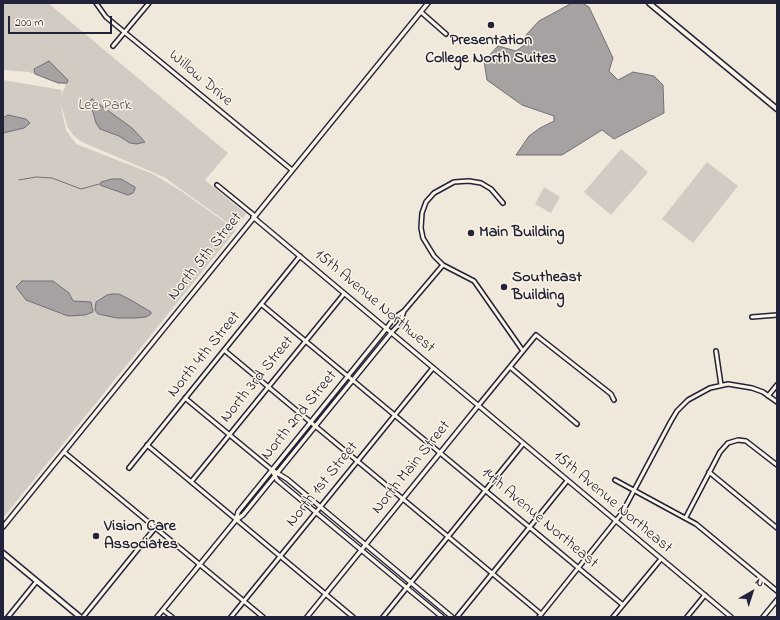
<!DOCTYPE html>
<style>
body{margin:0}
#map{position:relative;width:780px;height:620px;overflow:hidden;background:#efe8db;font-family:"Indie Flower",sans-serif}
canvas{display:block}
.frame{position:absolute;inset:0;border:4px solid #22223b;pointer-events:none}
.north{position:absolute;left:732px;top:572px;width:40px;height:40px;-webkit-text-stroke:3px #fcf5e5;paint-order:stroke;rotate:39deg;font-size:11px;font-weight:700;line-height:16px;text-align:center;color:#22223b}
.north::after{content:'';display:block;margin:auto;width:14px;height:18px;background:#22223b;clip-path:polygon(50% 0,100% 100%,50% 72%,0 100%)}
.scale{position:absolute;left:8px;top:16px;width:104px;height:18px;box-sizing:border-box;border:2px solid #22223b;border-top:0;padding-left:5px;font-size:12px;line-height:14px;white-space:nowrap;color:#22223b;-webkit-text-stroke:3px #fcf5e5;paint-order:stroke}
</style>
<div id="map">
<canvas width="780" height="620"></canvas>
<div class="frame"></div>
<div class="north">N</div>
<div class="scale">200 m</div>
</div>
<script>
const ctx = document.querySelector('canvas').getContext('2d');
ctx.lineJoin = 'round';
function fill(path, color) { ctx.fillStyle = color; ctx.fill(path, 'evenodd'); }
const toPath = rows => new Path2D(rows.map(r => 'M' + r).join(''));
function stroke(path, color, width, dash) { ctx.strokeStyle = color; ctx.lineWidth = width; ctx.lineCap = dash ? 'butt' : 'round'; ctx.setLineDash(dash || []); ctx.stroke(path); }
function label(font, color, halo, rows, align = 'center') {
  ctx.font = font + ' "Indie Flower",sans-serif'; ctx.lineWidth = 3; ctx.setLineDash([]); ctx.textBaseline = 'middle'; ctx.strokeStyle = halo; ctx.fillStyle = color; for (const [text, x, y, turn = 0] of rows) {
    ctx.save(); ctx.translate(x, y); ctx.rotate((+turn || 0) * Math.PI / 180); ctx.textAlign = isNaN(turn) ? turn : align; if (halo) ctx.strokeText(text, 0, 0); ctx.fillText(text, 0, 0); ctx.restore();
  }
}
fill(toPath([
 [3,3,48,3,228,153,205,180,246,214,235,228,164,177,82,142,73,135,68,128,60,102,66,130,76,144,153,174,181,191,236,230,3,518,3,80,62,90,61,96,66,85,29,72,3,70],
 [621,149,648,172,611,215,584,192],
 [707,162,738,186,693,243,662,219],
 [544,187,560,197,551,213,535,204]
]), '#d1cbc3');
const water = toPath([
 [572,3,582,3,589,7,613,58,609,71,618,80,633,72,654,76,663,85,664,113,614,139,602,130,562,155,516,155,529,136,540,128,554,121,554,116,522,105,487,80,484,61,498,46,516,51,529,42,526,35,539,21,572,3],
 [49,61,68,80,67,83,58,83,35,74,34,69,49,61],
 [92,99,132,128,145,142,137,144,130,143,119,136,100,129,96,123,90,101,92,99],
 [8,115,26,119,30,123,24,128,3,133,3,118,8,115],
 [112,179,121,179,135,187,135,189,133,193,128,195,100,185,101,182,112,179],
 [22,281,53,281,69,293,73,301,91,302,93,312,85,315,68,316,26,300,16,287,22,281],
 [112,294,119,294,129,299,151,312,151,314,146,317,135,318,117,318,98,314,95,310,96,302,107,295,112,294]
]);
fill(water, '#a6a2a2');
stroke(water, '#716f79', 1);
stroke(toPath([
 [19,180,36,177,52,178,81,189,99,184]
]), '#716f79', 1);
const minor = toPath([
 [96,3,106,17,292,170],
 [421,12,446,34],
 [113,46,149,3],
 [217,185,255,216],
 [503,203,491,189,481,183,469,181,454,182,434,193,426,202,422,213,421,228,423,238,434,256,443,265,474,281,523,351],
 [261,304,623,605],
 [752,317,777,315],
 [386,329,394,318,404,311,443,265],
 [391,333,400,323,404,311],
 [224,350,541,614],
 [716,351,721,385],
 [510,367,577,424],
 [768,396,777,385],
 [185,398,272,470],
 [478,406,536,335,611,394,614,400],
 [147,445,353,617],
 [64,452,263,617],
 [129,468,300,256],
 [709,472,777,528],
 [615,480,696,524,777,591],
 [191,482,344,294],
 [686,517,720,452,728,443,738,440,746,441,777,465],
 [163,610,172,617],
 [8,617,37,581],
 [83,617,155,528],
 [231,617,433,368],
 [383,617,523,444],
 [457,617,567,481],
 [539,617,622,513,671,421,677,411,688,400,710,388,728,384,752,388,763,392,777,402],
 [613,617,661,559],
 [687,617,705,595]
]);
const tertiary = toPath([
 [253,217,731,617],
 [272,470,287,479,452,617],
 [272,470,277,480,442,617],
 [236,520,238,512,386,329],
 [3,527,428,3],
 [157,617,236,520,243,515,391,333],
 [307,617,478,406],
 [763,617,777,600]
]);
const secondary = toPath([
 [649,3,777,109],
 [3,553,80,617]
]);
stroke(minor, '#22223b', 6);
stroke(tertiary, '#22223b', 6);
stroke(secondary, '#22223b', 7);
stroke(minor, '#fcf5e5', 3);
stroke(tertiary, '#fcf5e5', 3.5);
stroke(secondary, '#fcf5e5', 4);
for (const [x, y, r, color] of [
 [491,25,4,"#22223b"],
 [471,233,4,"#22223b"],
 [504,287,4,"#22223b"],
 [96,536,4,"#22223b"]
]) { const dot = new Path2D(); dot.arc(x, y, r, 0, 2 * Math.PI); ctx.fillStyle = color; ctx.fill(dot); stroke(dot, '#fcf5e5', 1.5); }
label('bold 16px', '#22223b', '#fcf5e5', [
 ["Presentation",491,41,"center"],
 ["College North Suites",491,59,"center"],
 ["Main Building",479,233],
 ["Southeast",512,278],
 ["Building",512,296],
 ["Vision Care",104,527],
 ["Associates",104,545]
], 'left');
label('16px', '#22223b', '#fcf5e5', [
 ["Willow Drive",200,79,40],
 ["North 5th Street",206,257,-51],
 ["15th Avenue Northwest",374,302,40],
 ["North 4th Street",205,355,-51],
 ["North 3rd Street",258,380,-51],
 ["North 2nd Street",300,416,-51],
 ["North Main Street",412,468,-51],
 ["North 1st Street",323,485,-51],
 ["15th Avenue Northeast",612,503,40],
 ["14th Avenue Northeast",539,519,40]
]);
label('16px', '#575564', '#fcf5e5', [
 ["Lee Park",105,106]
]);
</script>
